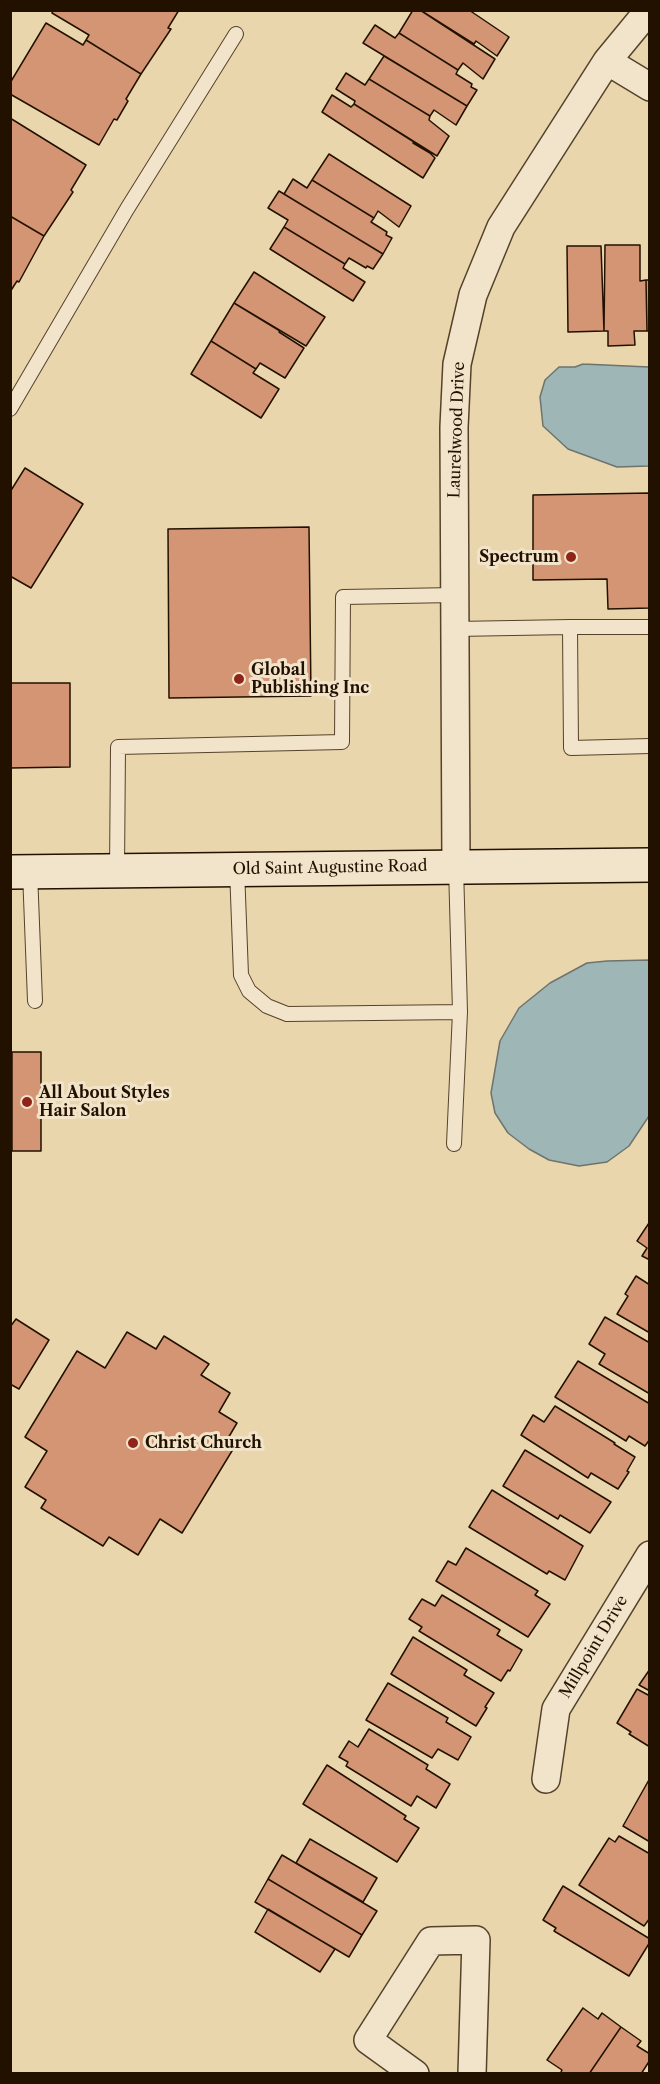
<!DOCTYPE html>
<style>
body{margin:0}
#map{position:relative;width:660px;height:2084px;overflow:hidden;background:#ead6ad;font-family:"Libre Caslon Text",serif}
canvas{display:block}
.frame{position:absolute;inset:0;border:12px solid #231100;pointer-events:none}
</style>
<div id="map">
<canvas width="660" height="2084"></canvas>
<div class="frame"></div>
</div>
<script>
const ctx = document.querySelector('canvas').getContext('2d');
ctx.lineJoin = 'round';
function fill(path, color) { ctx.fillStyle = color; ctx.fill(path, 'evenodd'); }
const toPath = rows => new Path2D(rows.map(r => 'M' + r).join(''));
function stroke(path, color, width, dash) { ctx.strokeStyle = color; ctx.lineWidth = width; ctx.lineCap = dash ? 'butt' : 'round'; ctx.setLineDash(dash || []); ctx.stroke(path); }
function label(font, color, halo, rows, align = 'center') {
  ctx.font = font + ' "Libre Caslon Text",serif'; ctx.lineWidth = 6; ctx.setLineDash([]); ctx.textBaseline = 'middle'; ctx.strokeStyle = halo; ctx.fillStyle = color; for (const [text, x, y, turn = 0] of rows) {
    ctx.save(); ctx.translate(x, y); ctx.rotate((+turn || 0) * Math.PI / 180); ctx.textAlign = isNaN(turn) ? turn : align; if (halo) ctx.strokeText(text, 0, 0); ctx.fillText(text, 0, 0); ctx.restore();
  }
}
const water = toPath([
 [583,364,649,367,649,466,617,467,568,449,543,426,540,397,545,380,559,367,575,367,583,364],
 [649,960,649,1116,629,1146,607,1162,579,1166,549,1160,529,1149,508,1133,495,1113,491,1093,500,1041,519,1008,550,983,587,963,607,961,649,960]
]);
fill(water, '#9eb6b6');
stroke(water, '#6d746d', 1.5);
const building = toPath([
 [53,10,179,10,168,28,171,29,141,74,86,40,89,35,52,13,53,10],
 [413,10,420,10,495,59,483,79,463,63,458,70,399,33,413,10],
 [420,10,469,10,509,37,497,56,476,41,474,44,420,10],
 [46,23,83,45,86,40,141,74,126,99,128,101,117,120,114,119,99,145,10,94,10,83,46,23],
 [375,25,395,38,399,33,458,70,456,74,472,84,471,87,477,90,467,106,363,43,375,25],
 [384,56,467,106,456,125,434,110,430,116,369,79,384,56],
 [346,73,365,85,369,79,430,116,429,120,449,136,437,156,354,104,355,101,336,89,346,73],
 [332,95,351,107,354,104,414,142,413,143,430,153,435,158,423,178,322,112,332,95],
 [10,118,86,165,71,190,73,192,44,236,10,216,10,118],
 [329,154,411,206,399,227,378,211,374,218,312,180,329,154],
 [293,179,307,188,312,180,374,218,371,222,387,232,386,235,392,238,383,254,284,194,293,179],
 [279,191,383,254,373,269,367,266,366,268,349,258,345,264,284,227,288,220,268,208,279,191],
 [10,216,44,236,19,282,17,281,10,292,10,216],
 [284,227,345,264,343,268,365,282,353,301,270,249,284,227],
 [605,245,640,245,640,281,646,280,647,331,634,331,635,345,608,346,608,331,604,331,605,245],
 [567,246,601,246,604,331,568,332,567,246],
 [254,272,325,317,306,346,234,303,254,272],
 [646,280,650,280,650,331,647,331,646,280],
 [234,303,280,331,279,332,304,348,285,378,260,363,256,369,211,341,234,303],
 [211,341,256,369,253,373,279,389,261,418,191,374,211,341],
 [25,468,83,504,31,588,10,576,10,492,25,468],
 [650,493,650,608,608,609,607,579,533,580,533,495,650,493],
 [309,527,311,696,169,698,168,529,309,527],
 [10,683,70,683,70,767,10,768,10,683],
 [10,1052,12,1052,10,1151,10,1052],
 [12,1052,41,1052,41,1151,12,1151,12,1052],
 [649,1223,650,1224,650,1260,642,1256,647,1248,637,1241,649,1223],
 [636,1276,650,1285,650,1333,617,1314,628,1296,625,1294,636,1276],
 [605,1317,650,1343,650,1394,599,1364,605,1354,589,1344,605,1317],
 [16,1319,49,1340,19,1389,10,1384,10,1327,16,1319],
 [127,1332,156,1349,164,1336,209,1364,201,1375,230,1393,219,1412,237,1423,227,1440,235,1446,182,1533,160,1519,138,1555,109,1537,103,1546,41,1508,46,1500,25,1487,47,1451,25,1437,77,1351,105,1368,127,1332],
 [578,1361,650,1404,650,1439,645,1446,629,1436,626,1441,555,1397,578,1361],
 [555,1406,615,1443,614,1444,635,1457,627,1471,629,1472,618,1489,591,1473,588,1478,521,1435,533,1415,544,1422,555,1406],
 [525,1450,611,1502,590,1533,560,1515,558,1519,503,1486,525,1450],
 [492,1490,583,1546,565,1580,549,1571,547,1574,469,1527,492,1490],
 [466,1548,538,1591,535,1595,550,1604,528,1637,436,1581,448,1561,456,1565,466,1548],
 [442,1595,500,1630,497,1635,522,1650,510,1671,508,1670,501,1681,419,1631,422,1627,409,1619,422,1599,435,1606,442,1595],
 [413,1637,467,1670,464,1675,494,1693,485,1707,487,1708,476,1726,391,1674,413,1637],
 [650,1669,650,1691,639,1685,650,1669],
 [388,1683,448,1718,446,1722,471,1737,458,1760,438,1749,432,1758,366,1720,388,1683],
 [637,1689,650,1696,650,1747,629,1734,631,1732,617,1723,637,1689],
 [369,1729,428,1765,426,1769,450,1784,436,1808,417,1796,411,1806,346,1766,348,1762,339,1757,349,1741,358,1747,369,1729],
 [327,1765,406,1816,404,1819,419,1828,397,1862,303,1804,327,1765],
 [650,1778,650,1842,623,1826,650,1778],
 [619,1836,650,1854,650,1918,644,1926,579,1885,609,1838,615,1842,619,1836],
 [310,1839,377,1878,363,1902,296,1863,310,1839],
 [282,1855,377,1911,362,1935,268,1879,282,1855],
 [268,1879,362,1935,349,1957,255,1902,268,1879],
 [563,1886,650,1939,650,1942,629,1976,554,1931,556,1928,543,1920,563,1886],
 [268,1909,335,1949,320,1972,255,1932,268,1909],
 [583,2008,598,2019,602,2013,621,2027,589,2074,560,2074,562,2070,547,2060,583,2008],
 [621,2027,641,2041,637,2046,650,2054,650,2060,641,2074,589,2074,621,2027]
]);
fill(building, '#d39574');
stroke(building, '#231100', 1.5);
const service = toPath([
 [10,409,127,209,236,34],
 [650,627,570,627,571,748,650,746],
 [455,629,570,627],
 [237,869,241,975,249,991,267,1006,287,1014,460,1012],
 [117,870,118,747,342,742,343,597,455,595],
 [30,872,35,1001],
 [454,1144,460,1012,456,867]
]);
const minor = toPath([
 [607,61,650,87],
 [456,867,454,427,457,364,473,295,501,227,607,61,649,10],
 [546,1779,556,1709,650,1555],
 [415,2074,368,2040,431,1941,476,1940,472,2074]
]);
const secondary = toPath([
 [10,872,650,865]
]);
stroke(service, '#55422b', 16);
stroke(minor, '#55422b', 30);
stroke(secondary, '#231100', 36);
stroke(service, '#f1e4ca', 14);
stroke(minor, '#f1e4ca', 27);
stroke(secondary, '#f1e4ca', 33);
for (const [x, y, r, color] of [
 [571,557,6,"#8f2418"],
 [239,679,6,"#8f2418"],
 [27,1102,6,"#8f2418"],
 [133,1443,6,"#8f2418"]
]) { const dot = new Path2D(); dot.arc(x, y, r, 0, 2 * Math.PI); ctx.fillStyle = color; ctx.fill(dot); stroke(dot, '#f1e4ca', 2); }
label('16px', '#231100', '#f1e4ca', [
 ["Laurelwood Drive",457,430,-88],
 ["Old Saint Augustine Road",330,868,-1],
 ["Millpoint Drive",594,1647,-59]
]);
label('bold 16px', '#231100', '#f1e4ca', [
 ["Spectrum",559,557,"right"],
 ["Global",251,670],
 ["Publishing Inc",251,688],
 ["All About Styles",39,1093],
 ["Hair Salon",39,1111],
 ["Christ Church",145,1443]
], 'left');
</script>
